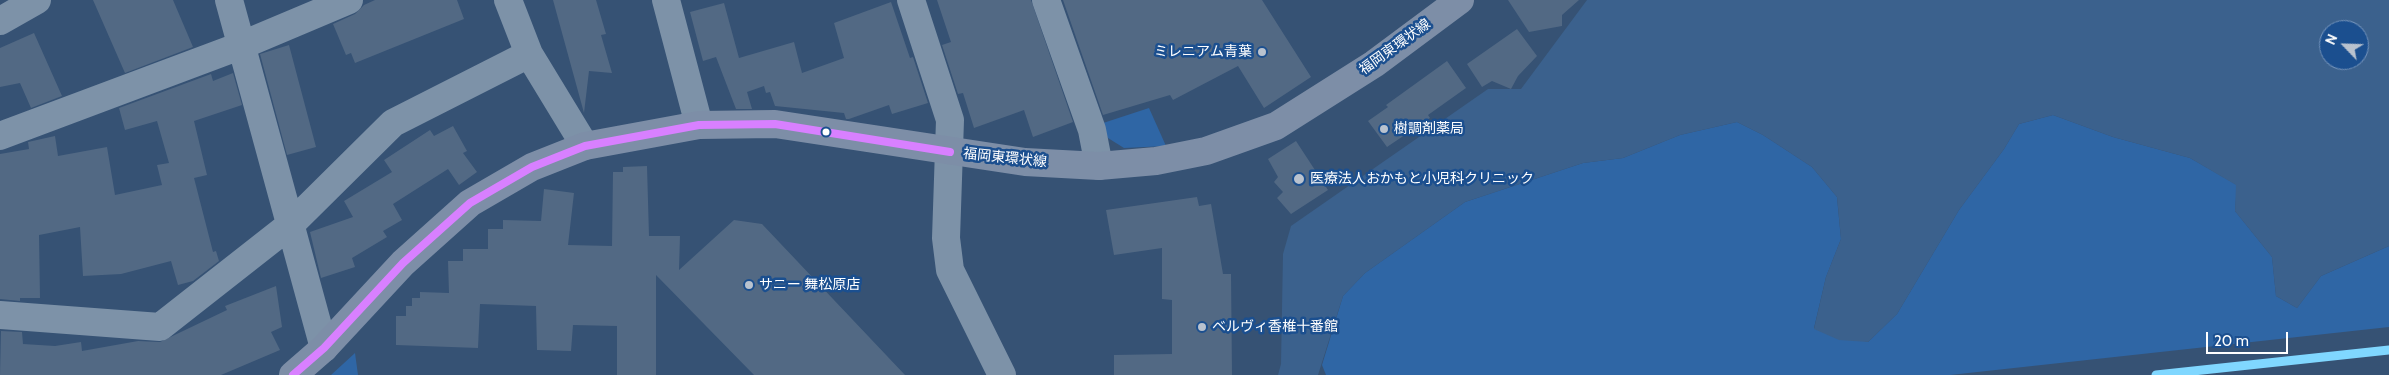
<!DOCTYPE html>
<meta charset="utf-8">
<style>
body{margin:0}
#map{position:relative;width:2389px;height:375px;overflow:hidden;background:#365274;font-family:Cabin,sans-serif}
canvas{display:block}
.north{position:absolute;left:2319px;top:20px;width:50px;height:50px;box-sizing:border-box;background:#1b4f8f;border:1px solid #7695bc;border-radius:50%;rotate:294deg;font-size:14px;font-weight:700;line-height:20px;text-align:center;color:#fff}
.north::after{content:'';display:block;margin:auto;width:18px;height:22px;background:#b9c2ce;clip-path:polygon(50% 0,100% 100%,50% 72%,0 100%)}
.scale{position:absolute;left:2206px;top:332px;width:82px;height:22px;box-sizing:border-box;border:2px solid #fff;border-top:0;padding-left:6px;font-size:15px;line-height:18px;white-space:nowrap;color:#fff;-webkit-text-stroke:4px #1b4f8f;paint-order:stroke}
</style>
<div id="map">
<canvas width="2389" height="375"></canvas>
<div class="north">N</div>
<div class="scale">20 m</div>
</div>
<script>
const ctx = document.querySelector('canvas').getContext('2d');
ctx.lineJoin = 'round';
function fill(path, color) { ctx.fillStyle = color; ctx.fill(path, 'evenodd'); }
const toPath = rows => new Path2D(rows.map(r => 'M' + r).join(''));
function stroke(path, color, width, dash) { ctx.strokeStyle = color; ctx.lineWidth = width; ctx.lineCap = dash ? 'butt' : 'round'; ctx.setLineDash(dash || []); ctx.stroke(path); }
function label(font, color, halo, rows, align = 'center') {
  ctx.font = font + ' Cabin,"Noto Sans JP",sans-serif'; ctx.lineWidth = 5; ctx.setLineDash([]); ctx.textBaseline = 'middle'; ctx.strokeStyle = halo; ctx.fillStyle = color; for (const [text, x, y, turn = 0] of rows) {
    ctx.save(); ctx.translate(x, y); ctx.rotate((+turn || 0) * Math.PI / 180); ctx.textAlign = isNaN(turn) ? turn : align; if (halo) ctx.strokeText(text, 0, 0); ctx.fillText(text, 0, 0); ctx.restore();
  }
}
fill(toPath([
 [1149,108,1166,146,1124,148,1108,138,1097,125],
 [2053,115,2113,137,2190,158,2237,185,2235,211,2272,257,2276,296,2297,308,2321,276,2389,246,2389,327,1950,375,1326,375,1322,365,1343,296,1365,273,1465,202,1583,163,1623,158,1680,135,1737,122,1763,135,1812,167,1837,197,1841,239,1826,277,1814,328,1868,342,1897,314,1959,210,2004,149,2019,124],
 [355,353,358,375,331,375]
]), '#2f66a5');
fill(toPath([
 [1587,0,2389,0,2389,246,2321,276,2297,308,2276,296,2272,257,2235,211,2236,185,2190,158,2113,137,2053,115,2019,124,2004,149,1959,210,1897,314,1868,342,1839,340,1814,329,1826,277,1841,239,1837,197,1812,167,1763,135,1737,122,1680,135,1623,158,1583,163,1465,202,1365,273,1343,296,1318,375,1278,375,1281,364,1283,254,1291,226,1488,89,1521,89],
 [2329,30,2359,30,2359,60,2329,60]
]), '#3b618d');
fill(toPath([
 [93,0,173,0,193,47,125,73],
 [375,0,457,0,464,19,355,63,351,53,346,55,333,24,355,14,364,5],
 [553,0,596,0,606,34,601,35,612,73,589,71,584,113],
 [937,0,1031,0,1073,122,1033,137,1024,110,974,128,963,93,958,94,942,45,951,42],
 [1063,0,1262,0,1311,77,1264,108,1238,66,1173,100,1170,95,1103,115],
 [1508,0,1579,0,1562,15,1562,26,1529,32],
 [891,2,910,58,913,57,928,103,892,114,889,105,849,119,846,119,844,113,775,106,770,92,766,93,764,86,747,92,752,109,736,109,716,57,703,61,690,12,724,3,739,58,794,42,802,73,844,58,834,23],
 [1517,29,1537,56,1518,76,1511,89,1492,81,1482,87,1467,64],
 [34,33,62,96,31,108,20,83,0,87,0,48],
 [289,45,316,147,287,155,260,54],
 [1447,61,1466,88,1428,115,1430,118,1387,147,1368,121,1388,107,1386,105],
 [233,73,242,105,194,121,207,175,194,178,213,252,216,251,219,261,193,281,178,285,171,261,121,274,83,276,80,227,39,235,40,298,20,298,20,301,0,299,0,154,29,149,28,142,55,136,58,156,107,147,115,195,162,185,157,165,169,163,157,121,125,130,119,108,211,74,213,81],
 [453,126,467,151,463,153,477,172,459,185,448,169,393,204,402,220,383,231,387,237,352,258,355,267,321,278,310,232,353,217,344,201,392,172,384,160,430,130,434,136],
 [1296,141,1328,190,1291,214,1277,198,1283,192,1274,182,1278,177,1268,159],
 [647,166,649,236,680,236,679,270,734,220,762,224,905,375,754,375,656,275,656,375,617,375,617,326,573,325,571,351,537,350,536,306,480,304,478,348,396,345,396,316,406,316,406,306,412,306,412,298,420,298,420,292,449,293,448,261,463,261,463,249,488,249,488,229,503,229,503,220,541,221,544,189,574,193,568,245,612,246,613,172,623,172,623,167],
 [1197,197,1199,206,1211,204,1223,274,1231,274,1232,375,1114,375,1114,355,1172,354,1172,300,1162,299,1162,248,1114,255,1106,210],
 [276,286,282,327,271,332,280,350,221,375,0,375,1,331,22,332,23,344,55,346,81,342,82,351,138,341,160,342,227,310,225,306]
]), '#526984');
stroke(toPath([
 [229,0,324,348],
 [508,0,529,54,585,146],
 [666,0,699,125],
 [911,0,950,120,946,238,950,270,1002,375],
 [1046,0,1092,130,1099,166],
 [0,21,37,0],
 [0,136,240,46,349,0],
 [0,315,160,327,290,225,393,123,529,54]
]), '#7d92a8', 28);
stroke(toPath([
 [293,375,324,348,403,263,470,203,532,167,585,146,699,125,775,124,1025,162,1099,166,1156,161,1206,151,1276,126,1374,64,1460,0]
]), '#7d8ea7', 28);
stroke(toPath([
 [293,375,324,348,403,263,470,203,532,167,585,146,699,125,775,124,950,152]
]), '#d880ff', 8);
stroke(toPath([
 [2156,375,2389,350]
]), '#80d7ff', 9);
for (const [x, y, r, color] of [
 [1262,52,5,"#b9c2ce"],
 [1384,129,5,"#b9c2ce"],
 [826,132,4.5,"#fff"],
 [1299,179,6,"#b9c2ce"],
 [749,285,5,"#b9c2ce"],
 [1202,327,5,"#b9c2ce"]
]) { const dot = new Path2D(); dot.arc(x, y, r, 0, 2 * Math.PI); ctx.fillStyle = color; ctx.fill(dot); stroke(dot, '#1b4f8f', 2); }
label('14px', '#fff', '#1b4f8f', [
 ["福岡東環状線",1395,47,-36],
 ["福岡東環状線",1005,158,6]
]);
label('14px', '#fff', '#1b4f8f', [
 ["ミレニアム青葉",1252,52,"right"],
 ["樹調剤薬局",1394,129],
 ["医療法人おかもと小児科クリニック",1310,179],
 ["サニー 舞松原店",759,285],
 ["ベルヴィ香椎十番館",1212,327]
], 'left');
</script>
